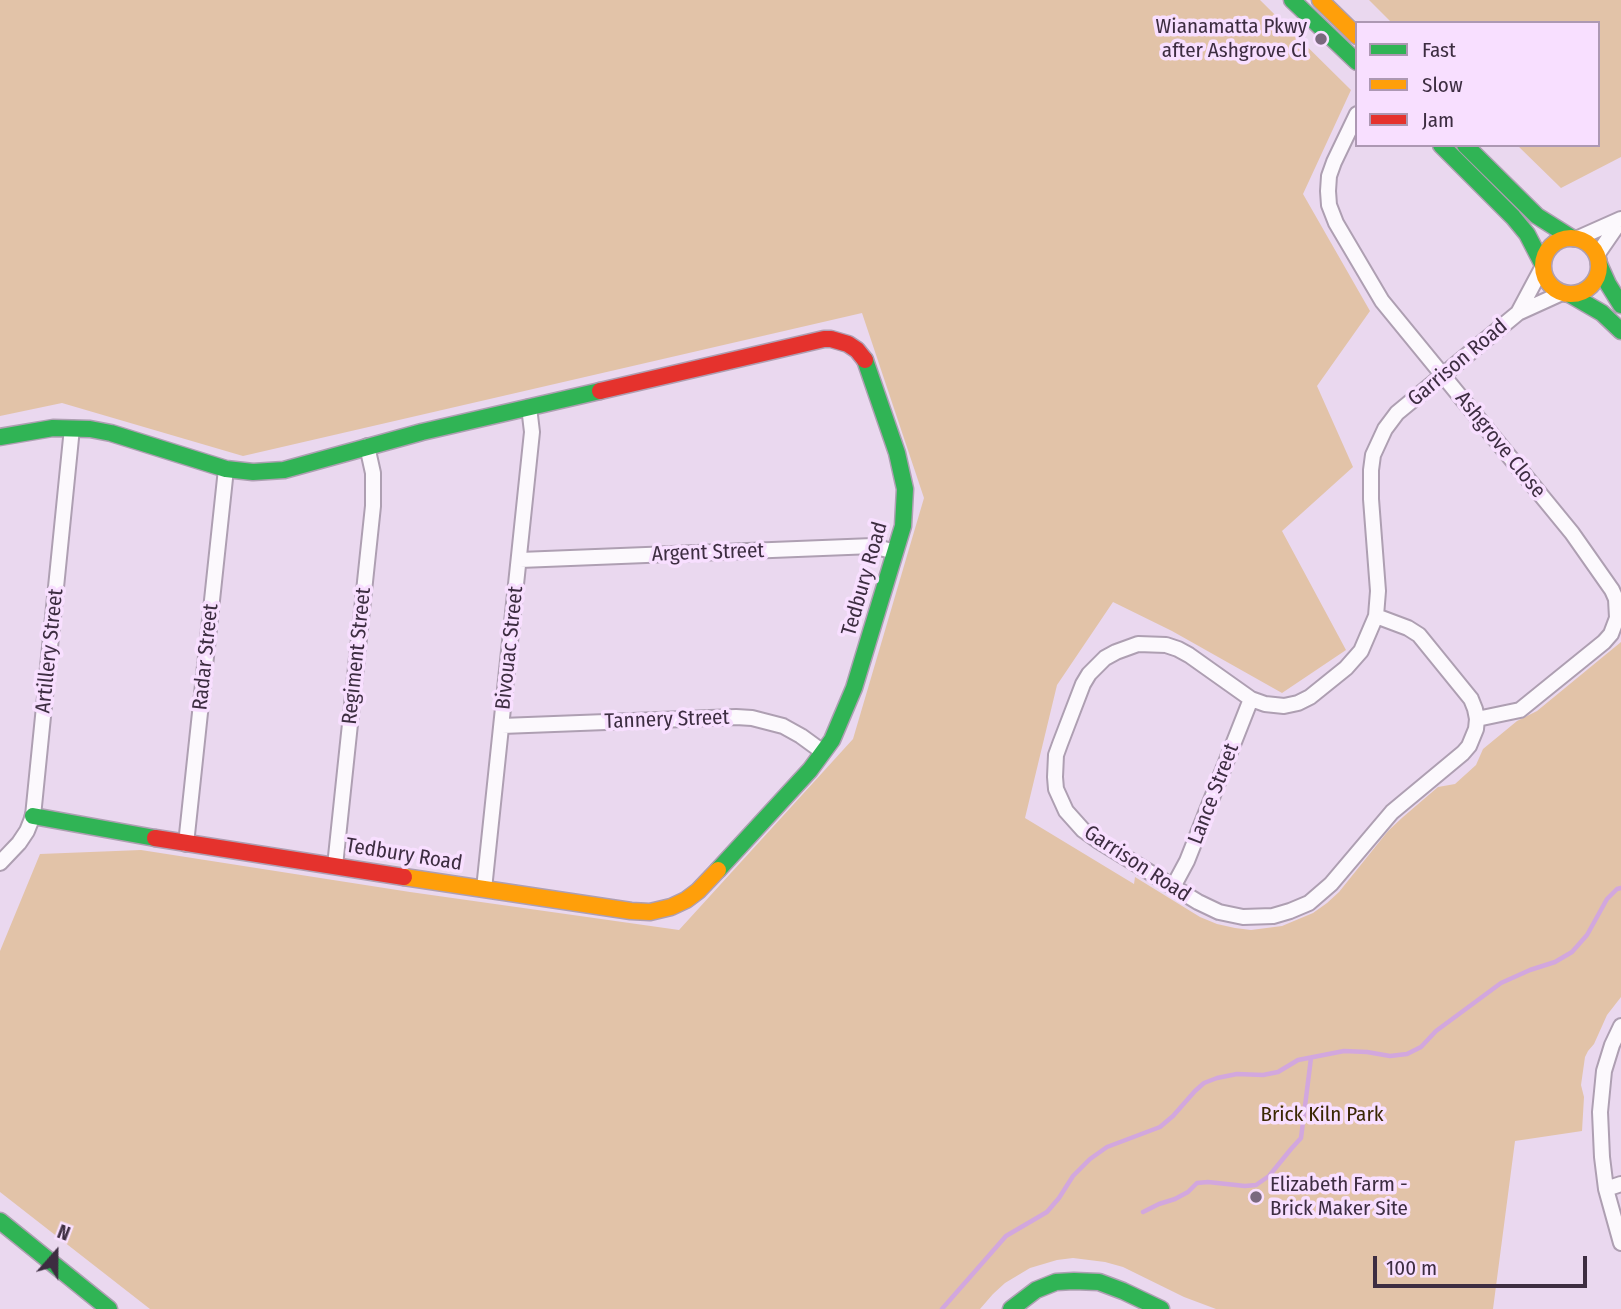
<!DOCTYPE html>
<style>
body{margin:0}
#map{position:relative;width:1621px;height:1309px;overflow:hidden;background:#ead8ef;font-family:"Fira Sans Condensed",sans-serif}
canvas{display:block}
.legend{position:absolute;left:1355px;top:21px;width:245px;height:126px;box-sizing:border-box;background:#f8dfff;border:2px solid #ad98b3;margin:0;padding:9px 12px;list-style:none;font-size:21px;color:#3d2d41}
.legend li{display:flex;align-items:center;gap:14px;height:35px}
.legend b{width:35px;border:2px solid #ad98b3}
.north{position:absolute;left:21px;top:1218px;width:70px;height:70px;-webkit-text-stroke:5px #f8dfff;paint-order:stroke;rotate:21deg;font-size:19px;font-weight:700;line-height:28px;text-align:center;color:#3d2d41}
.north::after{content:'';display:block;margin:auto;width:24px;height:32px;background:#3d2d41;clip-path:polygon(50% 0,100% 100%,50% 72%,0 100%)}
.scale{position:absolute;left:1373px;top:1256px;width:214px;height:32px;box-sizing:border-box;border:4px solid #3d2d41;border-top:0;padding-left:9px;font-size:21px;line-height:24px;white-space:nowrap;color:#3d2d41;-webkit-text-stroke:5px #f8dfff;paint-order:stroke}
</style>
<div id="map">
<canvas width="1621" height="1309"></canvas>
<ul class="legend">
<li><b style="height:9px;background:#30b455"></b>Fast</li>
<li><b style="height:9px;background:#ff9f0a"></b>Slow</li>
<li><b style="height:9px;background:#e5322d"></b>Jam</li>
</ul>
<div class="north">N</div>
<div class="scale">100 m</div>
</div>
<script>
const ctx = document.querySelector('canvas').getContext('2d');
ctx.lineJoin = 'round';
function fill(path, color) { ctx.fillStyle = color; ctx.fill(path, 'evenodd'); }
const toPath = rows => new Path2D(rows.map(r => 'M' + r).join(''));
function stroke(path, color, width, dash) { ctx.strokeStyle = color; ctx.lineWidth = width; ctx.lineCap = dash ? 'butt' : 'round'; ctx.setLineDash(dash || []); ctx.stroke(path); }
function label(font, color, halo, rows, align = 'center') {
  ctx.font = font + ' "Fira Sans Condensed",sans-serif'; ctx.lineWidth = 7; ctx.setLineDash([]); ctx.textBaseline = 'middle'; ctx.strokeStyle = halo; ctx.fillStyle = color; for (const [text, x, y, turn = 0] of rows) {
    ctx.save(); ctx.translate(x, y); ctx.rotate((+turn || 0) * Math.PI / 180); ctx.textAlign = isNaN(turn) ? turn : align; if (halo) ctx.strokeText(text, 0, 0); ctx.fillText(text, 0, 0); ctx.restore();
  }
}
fill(toPath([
 [0,0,1260,0,1351,90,1303,194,1370,311,1317,386,1353,467,1282,531,1346,650,1282,693,1172,631,1113,602,1057,685,1025,818,1134,884,1135,877,1200,917,1217,924,1235,928,1251,930,1282,926,1313,913,1327,903,1339,892,1388,831,1403,817,1438,787,1455,784,1476,765,1483,749,1517,721,1537,711,1621,642,1621,997,1607,1015,1594,1044,1588,1051,1585,1057,1581,1085,1584,1097,1582,1131,1515,1141,1493,1309,1216,1309,1184,1297,1123,1267,1105,1262,1073,1258,1057,1260,1030,1268,1005,1283,993,1294,980,1309,150,1309,0,1192,0,951,40,854,141,850,410,892,679,930,853,739,924,498,862,313,243,456,62,403,0,416],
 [1369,0,1621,0,1621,157,1561,188,1517,145,1598,145,1598,23,1392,23]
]), '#e2c3a8');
stroke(toPath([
 [1143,1212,1159,1204,1175,1199,1188,1192,1197,1183,1208,1182,1245,1186,1256,1185,1269,1176,1291,1149,1301,1138,1311,1058],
 [942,1309,1006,1236,1047,1212,1059,1198,1073,1176,1090,1159,1107,1147,1160,1127,1173,1116,1195,1091,1204,1083,1217,1078,1237,1074,1263,1075,1278,1072,1298,1060,1344,1051,1367,1052,1390,1056,1407,1054,1421,1047,1436,1031,1501,983,1530,970,1555,962,1572,952,1587,935,1607,899,1617,889,1621,888]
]), '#d2a7de', 4.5);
const street = toPath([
 [1357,114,1334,162,1329,176,1328,191,1329,205,1336,223,1382,301,1572,533,1612,590,1616,599,1617,618,1611,634,1604,642,1520,710,1477,719],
 [1576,239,1621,219],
 [1597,255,1621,220],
 [1518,313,1542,268],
 [520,560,873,546,895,552],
 [1376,616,1408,628,1419,635,1471,699,1475,709,1477,719,1476,729,1469,746,1463,753,1392,812,1331,884,1309,903,1290,911,1273,916,1243,917,1219,912,1198,902,1097,840,1083,830,1066,811,1056,789,1055,777,1056,755,1060,744,1083,684,1089,674,1105,658,1116,652,1138,644,1166,645,1178,649,1189,655,1251,699,1265,704,1284,706,1298,703,1310,697,1346,668,1361,651,1376,616,1378,591,1371,499,1371,470,1373,455,1385,429,1397,413,1518,313,1562,293],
 [502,726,736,717,752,718,783,726,801,736,823,752],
 [186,844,226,469],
 [0,863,19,843,27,831,33,816,72,428],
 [335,866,373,506,373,473,367,446],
 [1173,887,1187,861,1251,699],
 [484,889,532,432,529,407],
 [1621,1026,1612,1045,1604,1071,1600,1112,1602,1157,1606,1189,1621,1243],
 [1606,1189,1621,1184]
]);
const fast = toPath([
 [1292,0,1357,62],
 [1441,145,1513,217,1527,234,1542,263],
 [1465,145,1537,216,1572,238],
 [1599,264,1608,284,1621,305],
 [1571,295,1602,313,1621,331],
 [0,437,53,428,90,429,111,433,226,469,253,472,284,470,422,432,600,391],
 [33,816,155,838],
 [718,870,810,770,832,740,854,688,903,526,905,489,897,453,865,360],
 [0,1221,109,1309],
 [1011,1309,1036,1290,1056,1282,1074,1281,1099,1282,1123,1291,1161,1309]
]);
const slow = toPath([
 [1320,0,1357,36],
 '1543 266a28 28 0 1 1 56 0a28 28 0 1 1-56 0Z',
 [404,877,631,911,650,912,671,907,686,900,698,891,718,870]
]);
const jam = toPath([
 [600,391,824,339,831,339,848,344,857,350,865,360],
 [155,838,404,877]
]);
stroke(street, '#ae9fb2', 18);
stroke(fast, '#ae9fb2', 19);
stroke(slow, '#ae9fb2', 19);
stroke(jam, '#ae9fb2', 19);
stroke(street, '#fcf9fd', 14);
stroke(fast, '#30b455', 16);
stroke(slow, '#ff9f0a', 16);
stroke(jam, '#e5322d', 16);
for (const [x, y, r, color] of [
 [1321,39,7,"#7a697e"],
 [1256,1197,7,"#7a697e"]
]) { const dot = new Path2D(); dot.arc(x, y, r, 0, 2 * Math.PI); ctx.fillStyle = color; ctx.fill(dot); stroke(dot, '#f8dfff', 2.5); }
label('21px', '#3d2d41', '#f8dfff', [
 ["Wianamatta Pkwy",1307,27],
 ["after Ashgrove Cl",1307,51],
 ["Elizabeth Farm -",1270,1185,"left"],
 ["Brick Maker Site",1270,1209,"left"]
], 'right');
label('21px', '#3d2d41', '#f8dfff', [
 ["Garrison Road",1458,363,-40],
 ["Ashgrove Close",1500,445,51],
 ["Argent Street",708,553,-2],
 ["Tedbury Road",865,579,-74],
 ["Bivouac Street",510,648,-84],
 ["Artillery Street",50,651,-84],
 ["Regiment Street",357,656,-84],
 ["Radar Street",206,657,-84],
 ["Tannery Street",667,720,-2],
 ["Lance Street",1214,794,-69],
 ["Tedbury Road",404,855,9],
 ["Garrison Road",1137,864,33]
]);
label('21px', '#3a2703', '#f8dfff', [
 ["Brick Kiln Park",1322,1115]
]);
</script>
